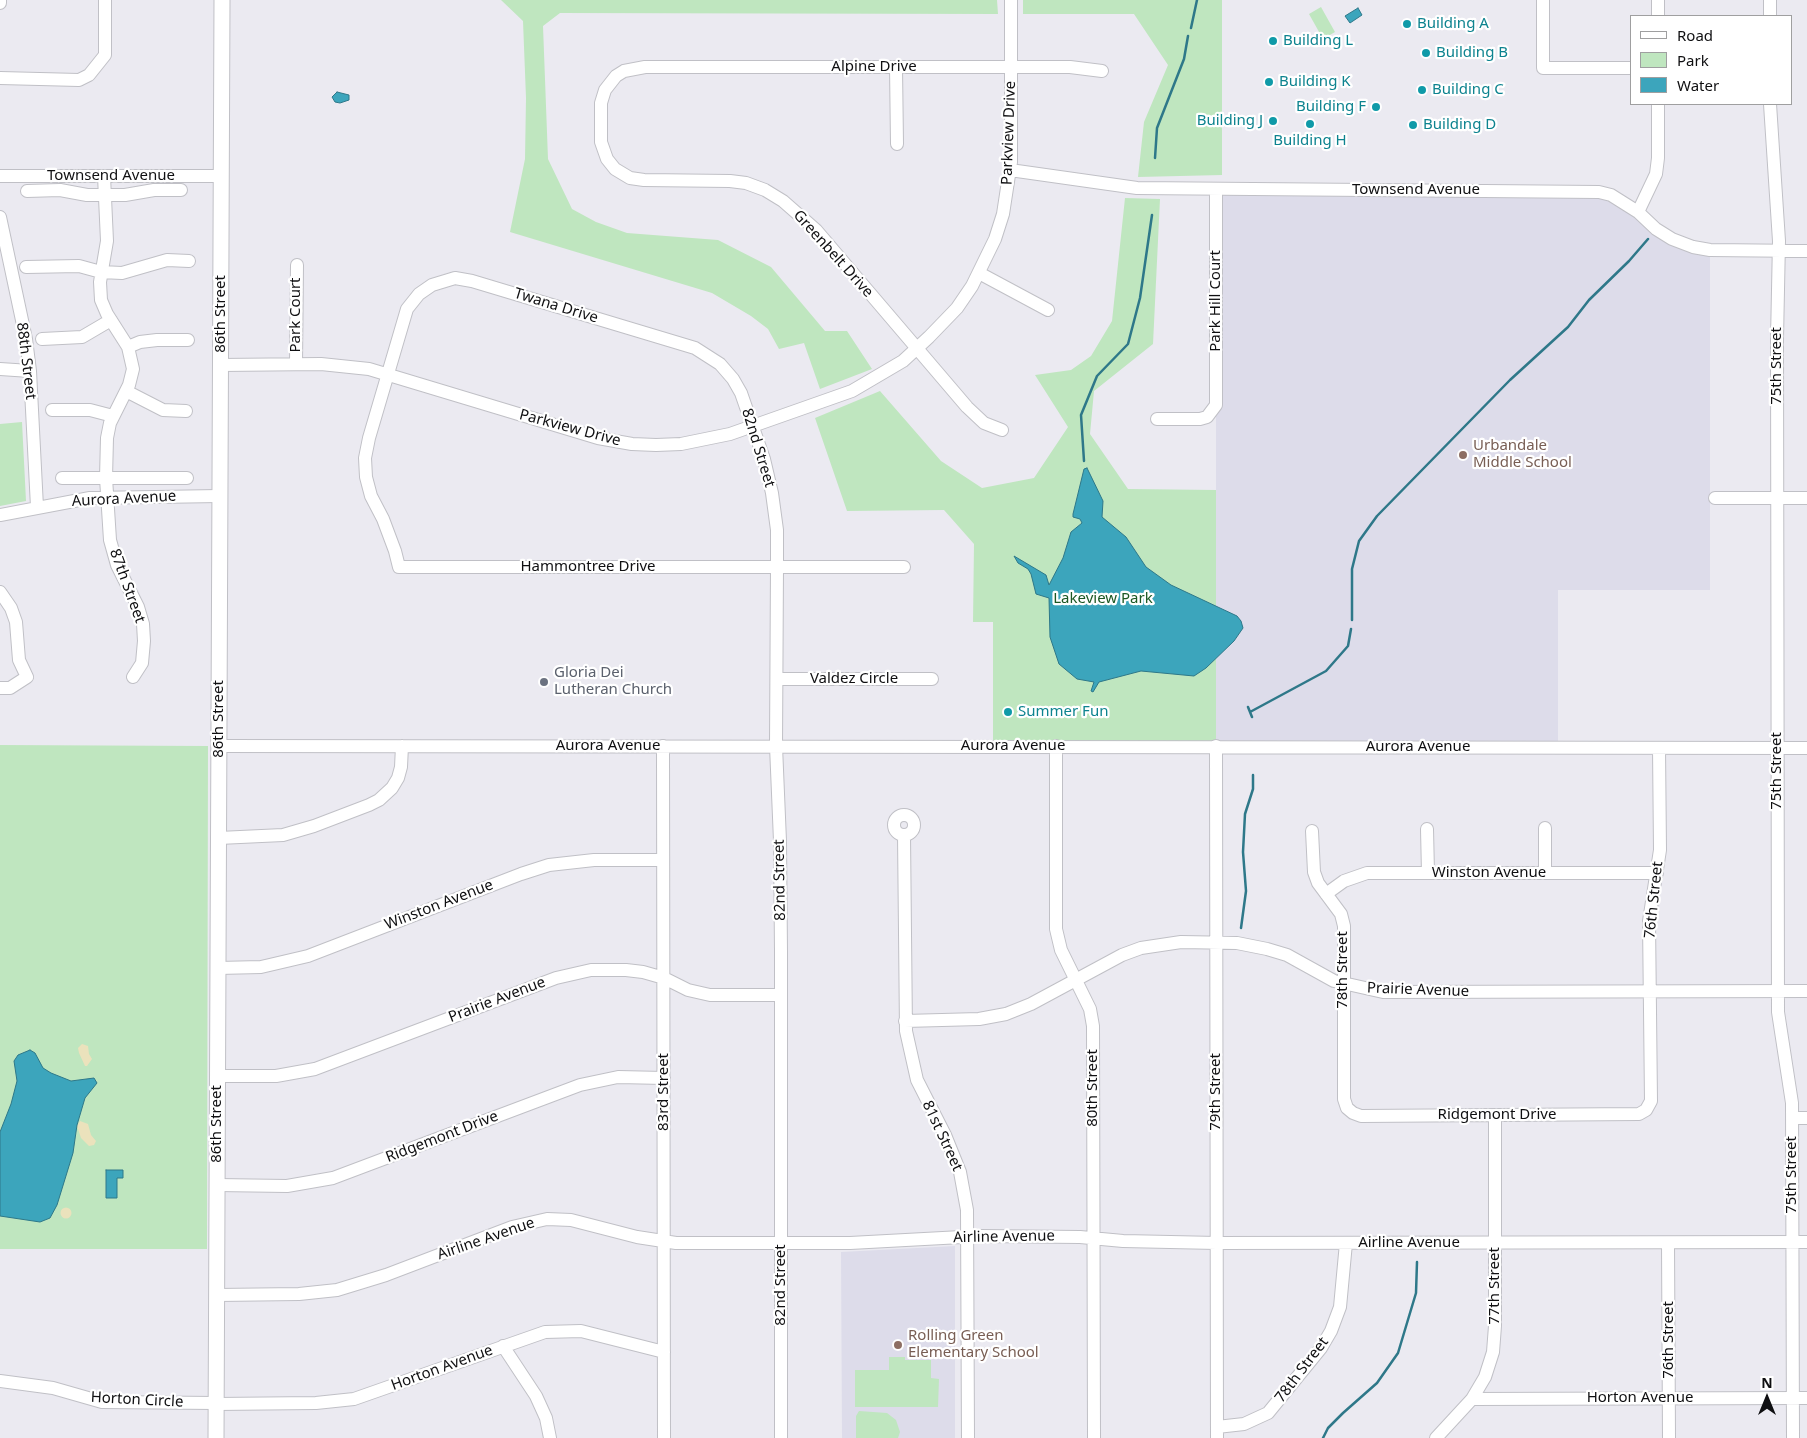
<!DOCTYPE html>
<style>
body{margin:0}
#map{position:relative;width:1807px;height:1438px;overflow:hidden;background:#ebeaf1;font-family:"Noto Sans",sans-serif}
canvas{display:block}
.legend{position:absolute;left:1630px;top:15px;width:162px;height:90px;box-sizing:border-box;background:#fff;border:1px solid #9f9fa0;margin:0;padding:6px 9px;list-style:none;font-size:15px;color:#0f0f11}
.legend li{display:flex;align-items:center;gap:10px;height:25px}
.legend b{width:25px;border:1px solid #9f9fa0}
.north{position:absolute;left:1742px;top:1373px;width:50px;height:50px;-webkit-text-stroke:4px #fff;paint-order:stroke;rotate:0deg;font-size:14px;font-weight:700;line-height:20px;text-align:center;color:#0f0f11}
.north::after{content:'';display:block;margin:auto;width:18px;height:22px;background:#0f0f11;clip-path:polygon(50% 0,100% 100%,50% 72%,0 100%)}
</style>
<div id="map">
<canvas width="1807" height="1438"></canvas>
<ul class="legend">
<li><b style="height:6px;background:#fff"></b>Road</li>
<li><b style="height:14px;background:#bfe6bf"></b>Park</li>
<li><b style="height:14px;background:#3ca5bc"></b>Water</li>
</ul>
<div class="north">N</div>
</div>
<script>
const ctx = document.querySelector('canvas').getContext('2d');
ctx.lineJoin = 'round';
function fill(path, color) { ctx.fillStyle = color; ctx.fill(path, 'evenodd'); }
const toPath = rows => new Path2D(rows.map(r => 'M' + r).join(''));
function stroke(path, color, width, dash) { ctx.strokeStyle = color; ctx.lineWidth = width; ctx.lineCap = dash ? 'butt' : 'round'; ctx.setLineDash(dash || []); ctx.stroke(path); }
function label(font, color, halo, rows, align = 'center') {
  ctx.font = font + ' "Noto Sans",sans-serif'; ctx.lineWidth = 4.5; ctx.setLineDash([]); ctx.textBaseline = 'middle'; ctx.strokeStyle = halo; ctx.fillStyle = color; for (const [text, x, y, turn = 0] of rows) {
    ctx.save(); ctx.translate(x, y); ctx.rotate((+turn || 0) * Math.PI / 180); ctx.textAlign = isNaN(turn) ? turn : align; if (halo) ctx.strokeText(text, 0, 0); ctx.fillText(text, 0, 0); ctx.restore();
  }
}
fill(toPath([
 [1216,189,1599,192,1656,229,1710,250,1710,590,1558,590,1558,748,1216,746],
 [955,1246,955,1438,842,1438,841,1252]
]), '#dddcea');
fill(toPath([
 [501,0,997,0,998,14,560,13,543,26,548,159,572,209,596,222,627,233,718,240,771,267,825,331,847,331,872,369,820,389,804,343,779,349,768,329,751,316,712,293,510,232,525,159,526,98,523,21],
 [1023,0,1222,0,1222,175,1138,177,1144,122,1168,65,1134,14,1023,14],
 [1321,7,1335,32,1323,39,1309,14],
 [1125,198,1160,199,1153,344,1094,391,1090,434,1128,489,1216,490,1216,746,993,747,993,622,973,622,974,544,944,510,847,511,815,418,880,391,941,461,982,488,1034,478,1068,427,1035,375,1071,370,1091,356,1112,321],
 [22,422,26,501,0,506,0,424],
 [0,745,208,746,207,1249,0,1249],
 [889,1357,905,1357,905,1360,931,1360,931,1378,939,1379,938,1407,855,1407,855,1370,889,1370],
 [859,1411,887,1413,896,1420,900,1432,898,1438,856,1438,856,1416]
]), '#bfe6bf');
fill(toPath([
 [82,1044,88,1046,89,1054,92,1059,87,1066,85,1066,79,1053,78,1048],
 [80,1121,88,1124,91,1135,96,1141,94,1145,89,1146,81,1138,77,1126],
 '60.5 1213a5.5 5.5 0 1 1 11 0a5.5 5.5 0 1 1-11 0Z'
]), '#ebe2bc');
const water = toPath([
 [1358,8,1362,15,1350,23,1345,16,1358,8],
 [337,92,349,95,349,100,340,103,335,102,332,97,337,92],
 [1087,468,1103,501,1102,517,1126,537,1146,567,1171,585,1237,616,1241,621,1243,628,1234,641,1206,668,1194,676,1141,671,1099,682,1093,692,1091,691,1094,682,1077,679,1059,664,1050,637,1049,598,1036,594,1031,574,1028,569,1018,563,1014,556,1046,575,1049,585,1063,558,1071,532,1082,523,1080,519,1073,517,1073,514,1084,469,1087,468],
 [30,1050,35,1053,43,1068,51,1073,71,1081,94,1078,97,1083,85,1098,77,1125,73,1153,57,1205,50,1218,40,1222,0,1216,0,1132,11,1104,17,1081,14,1061,18,1055,30,1050],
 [106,1170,123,1170,123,1178,117,1178,117,1198,106,1198,106,1170]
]);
fill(water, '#3ca5bc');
stroke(water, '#2e7889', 1);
stroke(toPath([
 [1191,28,1197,0],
 [1155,158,1157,128,1184,59,1188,36],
 [1084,461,1081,415,1097,376,1128,344,1140,298,1152,215],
 [1352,620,1352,569,1359,541,1377,516,1510,380,1568,327,1589,300,1629,261,1648,239],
 [1248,707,1252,717],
 [1250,712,1326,671,1348,646,1351,629],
 [1241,928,1246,891,1243,852,1245,814,1253,789,1253,775],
 [1323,1438,1328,1428,1343,1413,1377,1383,1398,1353,1416,1293,1417,1262]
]), '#2e7889', 2.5);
const minor = toPath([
 [1543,0,1543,68,1631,68],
 [1658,0,1658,16],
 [1770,0,1770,16],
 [0,3,0,0],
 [896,67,897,144],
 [0,78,79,80,89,75,105,55,105,0],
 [1770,104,1779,241,1777,339,1778,1012,1792,1103,1793,1438],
 [1010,170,1137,188,1599,192,1611,195,1638,212,1656,229,1672,239,1693,247,1710,250,1807,251],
 [0,176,221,176],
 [104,176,107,241,100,282,101,300,107,314,128,347,133,369,129,385,110,423,107,438,106,478,110,540,117,565,138,607,143,624,144,641,142,663,133,677],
 [27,191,60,190,87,195,125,195,154,190,181,190],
 [1638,212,1656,174,1658,158,1658,104],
 [0,217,26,339,30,371,37,507],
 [26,267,79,266,101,272,122,273,167,260,189,261],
 [979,273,1048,310],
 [42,339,82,337,111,320],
 [128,347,140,342,157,340,188,340],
 [296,364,297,265],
 [220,365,321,364,369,369,598,438,632,444,656,445,681,444,730,434,852,391,903,361,929,337,957,308,972,286,995,239,1003,214,1011,162,1011,0],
 [0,369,30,371],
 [126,391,163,410,186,411],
 [52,410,90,410,113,416],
 [1157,419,1200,419,1207,417,1216,405,1216,189],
 [1002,430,984,423,967,407,816,230,783,201,765,190,746,183,730,181,644,180,630,178,615,169,607,159,601,142,601,103,605,90,616,76,624,71,645,67,1070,67,1102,71],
 [62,478,187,478],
 [1715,498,1807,498],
 [0,515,90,498,220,496],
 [0,592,11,608,16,622,19,660,27,677,10,688,0,688],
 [777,679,932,679],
 [219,746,1807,748],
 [663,746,664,1438],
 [1056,746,1056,929,1061,950,1090,1009,1093,1026,1094,1438],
 [1216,746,1217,1438],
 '894 825a10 10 0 1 1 20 0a10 10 0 1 1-20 0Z',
 [1427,829,1428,873],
 [1312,831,1314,872,1318,883,1341,914,1344,926,1344,1099,1347,1108,1353,1113,1361,1116,1639,1114,1646,1110,1651,1101,1649,921,1660,850,1659,748],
 [904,835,906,1031,917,1080,945,1135,960,1172,967,1210,968,1438],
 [219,838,283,835,314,826,369,805,379,800,392,788,398,778,401,767,402,746],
 [1545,873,1545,828],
 [1326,894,1344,881,1367,873,1657,873],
 [218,968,261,967,308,956,521,874,549,865,594,860,663,860],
 [905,1021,979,1019,1006,1014,1031,1004,1122,955,1141,948,1181,942,1237,943,1267,949,1287,955,1334,981,1383,992,1807,991],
 [218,1076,276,1076,315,1069,556,978,591,970,626,970,643,972,664,978,688,990,710,995,781,995],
 [1792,1118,1807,1118],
 [217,1185,287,1186,333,1178,580,1085,618,1077,664,1078],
 [1668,1243,1669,1438],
 [217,1295,299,1294,337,1290,386,1275,512,1227,547,1219,571,1220,637,1237,676,1243,850,1243,980,1236,1080,1237,1123,1241,1217,1243,1807,1242],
 [503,1346,536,1396,546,1418,550,1438],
 [0,1381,53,1388,102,1402,216,1403],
 [1472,1399,1807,1398],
 [216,1404,316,1403,354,1399,545,1332,581,1331,664,1352],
 [1217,1427,1244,1424,1268,1413,1321,1348,1331,1331,1340,1307,1346,1243],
 [781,1438,781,952,780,841,776,746,777,567,777,530,772,493,764,459,741,393,733,379,720,364,695,348,472,281,455,278,432,285,419,294,407,309,369,438,365,458,366,477,371,496,383,519,395,551,399,567,904,567],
 [1436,1438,1472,1399,1485,1377,1493,1352,1495,1326,1495,1115]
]);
const major = toPath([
 [216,1438,222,0]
]);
stroke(minor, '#c0c0c6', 14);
stroke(major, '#c0c0c6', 17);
stroke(minor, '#fff', 12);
stroke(major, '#fff', 15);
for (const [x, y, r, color] of [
 [1407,24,5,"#0f9aa8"],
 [1273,41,5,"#0f9aa8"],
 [1426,53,5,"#0f9aa8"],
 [1269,82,5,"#0f9aa8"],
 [1422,90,5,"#0f9aa8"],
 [1376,107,5,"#0f9aa8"],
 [1273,121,5,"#0f9aa8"],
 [1310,124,5,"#0f9aa8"],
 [1413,125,5,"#0f9aa8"],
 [1463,455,5,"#8d6e63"],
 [544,682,5,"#6b7280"],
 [1008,712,5,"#0f9aa8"],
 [898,1345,5,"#8d6e63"]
]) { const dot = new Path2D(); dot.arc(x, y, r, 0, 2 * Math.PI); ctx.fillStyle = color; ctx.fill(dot); stroke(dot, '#fff', 2); }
label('15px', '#0d838f', '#fff', [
 ["Building A",1417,24],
 ["Building L",1283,41],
 ["Building B",1436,53],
 ["Building K",1279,82],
 ["Building C",1432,90],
 ["Building F",1366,107,"right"],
 ["Building J",1263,121,"right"],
 ["Building D",1423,125],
 ["Building H",1310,141,"center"],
 ["Summer Fun",1018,712]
], 'left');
label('15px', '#0f0f11', '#fff', [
 ["Alpine Drive",874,67],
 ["Parkview Drive",1009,133,-88],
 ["Townsend Avenue",111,176],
 ["Townsend Avenue",1416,190],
 ["Greenbelt Drive",833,254,48],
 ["Park Hill Court",1216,301,-90],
 ["Twana Drive",556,306,17],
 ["86th Street",221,314,-90],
 ["Park Court",296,315,-90],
 ["88th Street",26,361,83],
 ["75th Street",1777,366,-90],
 ["Parkview Drive",570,428,15],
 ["82nd Street",758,448,73],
 ["Aurora Avenue",124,499,-3],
 ["Hammontree Drive",588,567],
 ["87th Street",127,586,70],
 ["Valdez Circle",854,679],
 ["86th Street",219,719,-90],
 ["Aurora Avenue",608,746],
 ["Aurora Avenue",1013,746],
 ["Aurora Avenue",1418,747],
 ["75th Street",1777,771,-90],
 ["Winston Avenue",1489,873],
 ["82nd Street",780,880,-91],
 ["76th Street",1654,900,-84],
 ["Winston Avenue",439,905,-21],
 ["78th Street",1343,970,-90],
 ["Prairie Avenue",1418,990,2],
 ["Prairie Avenue",497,1000,-21],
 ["80th Street",1093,1088,-90],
 ["83rd Street",664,1092,-90],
 ["79th Street",1216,1092,-90],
 ["Ridgemont Drive",1497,1115],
 ["86th Street",217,1124,-90],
 ["81st Street",942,1136,65],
 ["Ridgemont Drive",442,1137,-21],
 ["75th Street",1792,1175,-90],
 ["Airline Avenue",1004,1237,-1],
 ["Airline Avenue",486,1239,-19],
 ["Airline Avenue",1409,1243],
 ["82nd Street",781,1285,-90],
 ["77th Street",1495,1286,-90],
 ["76th Street",1669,1340,-90],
 ["Horton Avenue",442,1368,-20],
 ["78th Street",1302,1370,-53],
 ["Horton Avenue",1640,1398],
 ["Horton Circle",137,1400,3]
]);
label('15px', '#785e54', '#fff', [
 ["Urbandale",1473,446],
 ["Middle School",1473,463],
 ["Rolling Green",908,1336],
 ["Elementary School",908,1353]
], 'left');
label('15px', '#1c5823', '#fff', [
 ["Lakeview Park",1103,599]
]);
label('15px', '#5b616d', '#fff', [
 ["Gloria Dei",554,673],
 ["Lutheran Church",554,690]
], 'left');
</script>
